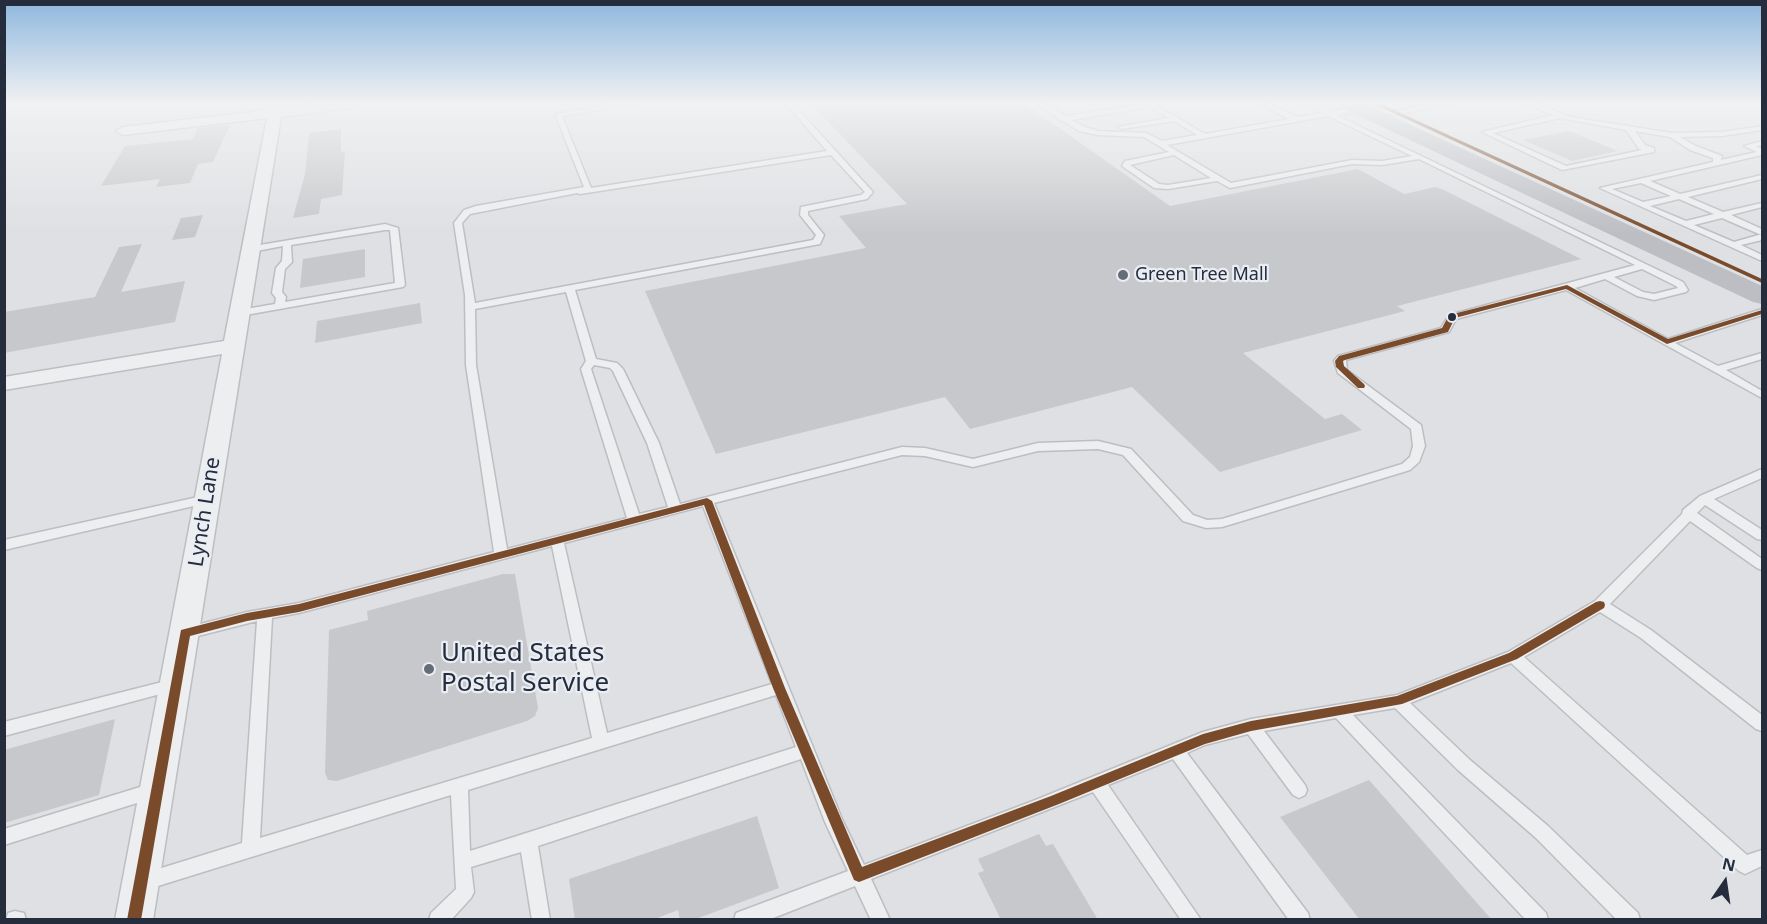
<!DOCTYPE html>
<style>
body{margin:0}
#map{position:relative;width:1767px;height:924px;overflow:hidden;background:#dee0e3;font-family:"Noto Sans",sans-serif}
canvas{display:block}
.frame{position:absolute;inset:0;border:6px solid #252d3c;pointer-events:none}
.north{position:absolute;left:1695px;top:852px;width:60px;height:60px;-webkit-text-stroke:4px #eaeef4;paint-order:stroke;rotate:13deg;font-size:16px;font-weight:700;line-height:24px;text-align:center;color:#252d3c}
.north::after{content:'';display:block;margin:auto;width:21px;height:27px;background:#252d3c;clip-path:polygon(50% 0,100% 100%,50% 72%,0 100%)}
</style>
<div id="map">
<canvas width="1767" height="924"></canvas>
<div class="frame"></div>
<div class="north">N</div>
</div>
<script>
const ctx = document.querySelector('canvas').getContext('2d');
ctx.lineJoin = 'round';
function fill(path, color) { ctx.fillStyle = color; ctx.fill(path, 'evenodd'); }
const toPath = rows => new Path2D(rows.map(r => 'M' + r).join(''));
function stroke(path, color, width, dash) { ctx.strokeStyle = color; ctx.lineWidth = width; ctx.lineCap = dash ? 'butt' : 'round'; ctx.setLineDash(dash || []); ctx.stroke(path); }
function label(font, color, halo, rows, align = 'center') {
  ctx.font = font + ' "Noto Sans",sans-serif'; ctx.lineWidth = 4.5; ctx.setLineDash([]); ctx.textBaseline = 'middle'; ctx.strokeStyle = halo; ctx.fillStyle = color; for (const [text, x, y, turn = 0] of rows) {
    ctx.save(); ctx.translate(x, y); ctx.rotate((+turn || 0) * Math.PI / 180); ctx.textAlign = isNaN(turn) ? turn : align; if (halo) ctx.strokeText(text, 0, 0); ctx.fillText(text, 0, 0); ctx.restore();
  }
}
fill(toPath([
 [811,104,1025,104,1170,206,1358,169,1404,194,1435,187,1444,190,1581,259,1397,306,1405,311,1243,353,1325,419,1342,414,1362,430,1220,472,1132,387,970,429,945,397,716,454,645,291,866,248,839,216,907,204],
 [230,125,213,162,198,164,190,183,156,187,160,179,101,186,125,146,193,139,198,128],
 [341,129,341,152,345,151,342,195,321,199,319,214,293,218,305,174,309,133],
 [1569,131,1618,151,1572,161,1523,140],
 [203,215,195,237,172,240,181,218],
 [142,244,121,292,185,281,175,322,4,353,4,312,95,297,119,247],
 [365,249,365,277,300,288,303,259],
 [420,303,422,323,315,343,317,321],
 [503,574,515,574,538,708,535,716,527,721,337,781,328,780,325,773,329,630,368,620,367,611],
 [115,719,99,795,4,823,4,750],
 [1369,780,1492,920,1360,920,1280,817],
 [757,816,779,888,693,920,680,920,678,910,652,920,575,920,569,879],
 [1039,834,1046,846,1053,844,1098,920,1001,920,978,873,984,871,978,859]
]), '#c6c8cb');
const lane = toPath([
 [613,104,627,105,562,116,591,188,827,151,786,104,793,104,873,192,867,199,808,211,808,215,824,235,820,244,575,290,596,359,617,363,623,369,659,443,680,504,902,447,925,448,973,459,1038,443,1098,441,1131,449,1193,515,1207,520,1222,519,1402,464,1410,457,1413,446,1411,429,1338,373,1334,361,1338,356,1441,328,1449,315,1635,265,1419,159,1382,165,1352,164,1230,188,1217,181,1168,189,1154,188,1122,166,1125,161,1169,152,1144,137,1098,135,1079,131,1063,121,1059,120,1058,118,1037,104,1046,104,1065,116,1142,104,1159,104,1157,106,1205,134,1289,119,1261,104,1270,104,1297,117,1322,113,1305,104,1314,104,1330,112,1371,104,1388,104,1373,108,1397,111,1431,104,1447,104,1397,115,1372,112,1370,111,1369,109,1336,115,1683,282,1688,290,1686,292,1654,300,1637,296,1605,279,1575,288,1668,339,1762,309,1762,315,1675,343,1718,366,1762,353,1762,359,1726,370,1762,391,1762,398,1566,290,1456,319,1449,332,1346,360,1347,370,1421,425,1425,446,1419,462,1410,470,1222,527,1206,528,1183,521,1123,455,1098,449,1038,451,973,467,925,456,902,455,714,503,842,819,864,865,1033,801,1203,732,1251,719,1397,695,1508,652,1595,601,1682,514,1683,510,1700,496,1762,469,1762,478,1714,499,1762,530,1762,540,1757,539,1705,505,1697,513,1762,559,1762,570,1757,568,1690,521,1610,604,1651,630,1762,715,1762,731,1756,729,1641,638,1600,612,1524,657,1747,855,1762,850,1762,866,1745,874,1739,871,1511,663,1410,703,1470,760,1548,826,1638,913,1640,920,1617,920,1536,838,1458,770,1395,708,1353,715,1546,913,1548,920,1526,920,1336,718,1264,731,1305,785,1307,790,1305,795,1299,798,1293,795,1248,734,1205,745,1187,753,1308,913,1310,920,1289,920,1173,759,1108,785,1201,920,1181,920,1093,792,871,879,890,920,871,920,855,886,768,920,734,920,736,913,848,871,825,822,801,759,538,846,550,920,532,920,521,852,471,867,474,892,471,898,451,920,429,920,431,913,456,889,451,795,145,890,139,887,136,881,139,875,242,843,257,621,186,639,181,637,179,633,181,629,247,612,299,603,494,552,466,365,465,295,454,223,464,210,476,206,584,187,555,114,613,104],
 [1150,107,1168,118,1118,127,1122,129,1174,121,1197,135,1162,141,1146,133,1098,131,1085,127,1071,120,1150,107],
 [1328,116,1412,156,1382,161,1352,160,1231,183,1167,145,1328,116],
 [831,155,865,192,861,195,801,207,800,215,816,235,813,240,475,303,462,223,470,214,577,193,580,194,831,155],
 [1174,155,1211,178,1168,185,1159,184,1130,165,1174,155],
 [1642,269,1676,286,1678,288,1654,294,1643,292,1614,277,1642,269],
 [566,292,586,361,581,369,627,518,507,549,476,365,475,309,566,292],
 [594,365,610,368,613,371,647,443,668,507,639,514,591,369,594,365],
 [703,506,772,684,607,733,564,543,703,506],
 [552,546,592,738,260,838,272,618,299,613,552,546],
 [776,695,796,747,470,851,468,790,776,695],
 [1527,104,1537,104,1570,117,1672,133,1722,132,1762,126,1762,130,1722,136,1680,137,1696,146,1722,156,1721,160,1757,152,1744,146,1762,141,1762,145,1756,146,1762,149,1762,155,1650,181,1680,194,1762,175,1762,179,1688,197,1723,212,1762,203,1762,207,1731,215,1762,229,1762,240,1741,245,1762,255,1762,261,1600,188,1713,162,1713,158,1690,150,1670,137,1635,131,1645,145,1654,148,1654,152,1562,170,1482,132,1553,115,1527,104],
 [1560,118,1626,130,1639,149,1642,150,1566,166,1493,133,1560,118],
 [1641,183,1671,196,1643,202,1612,189,1641,183],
 [1679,199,1714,214,1686,221,1650,206,1679,199],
 [1722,218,1759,234,1762,234,1734,242,1694,225,1722,218],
 [385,224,398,228,405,285,403,287,240,316,235,313,240,310,275,304,276,298,272,293,276,268,282,261,283,246,251,252,247,249,248,247,385,224],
 [385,230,390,230,395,283,285,302,286,297,282,292,285,269,292,262,291,245,385,230],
 [207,495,213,499,211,502,4,550,4,540,207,495],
 [174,679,179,681,182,685,179,689,4,736,4,722,174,679],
 [153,783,159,786,161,791,159,796,4,845,4,829,153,783],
 [15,911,24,913,26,920,6,920,8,913,15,911]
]);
const street = toPath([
 [269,104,283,104,282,108,314,104,358,104,352,108,281,117,153,920,115,920,222,354,4,390,4,377,224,341,267,118,123,135,116,131,123,127,268,110,269,104],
 [618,104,631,104,625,108,618,104]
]);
stroke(lane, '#bcbec1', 3);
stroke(street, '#bcbec1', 3);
fill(lane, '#edeef0');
fill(street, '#edeef0');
fill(toPath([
 [1340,104,1365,104,1762,286,1762,304,1753,302,1342,108,1340,104]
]), '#bcbec3');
fill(toPath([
 [1374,104,1381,104,1762,279,1762,283,1374,104],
 [1567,285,1668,339,1762,310,1762,314,1667,344,1566,289,1455,318,1448,332,1345,360,1343,361,1344,366,1364,384,1365,386,1364,388,1358,388,1336,367,1335,361,1339,356,1442,328,1449,315,1567,285],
 [707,498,712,501,785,688,862,867,1051,796,1203,734,1251,721,1397,696,1509,653,1596,602,1600,601,1604,602,1605,605,1604,608,1517,659,1402,704,1251,731,1205,744,1059,804,859,882,854,880,773,688,704,505,299,612,247,621,190,636,141,920,127,920,181,630,247,613,299,604,707,498]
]), '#7a4b2a');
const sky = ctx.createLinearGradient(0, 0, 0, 234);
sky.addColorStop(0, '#8fb7de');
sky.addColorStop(0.44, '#f0f1f2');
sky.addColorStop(1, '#f0f1f200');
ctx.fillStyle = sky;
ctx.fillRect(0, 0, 1767, 234);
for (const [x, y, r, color] of [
 [1123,275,6,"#666c76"],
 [1452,317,5,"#252d3c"],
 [429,669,6,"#666c76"]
]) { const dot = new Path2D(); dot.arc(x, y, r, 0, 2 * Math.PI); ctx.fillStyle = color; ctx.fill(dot); stroke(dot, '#eaeef4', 2); }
label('18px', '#252d3c', '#eaeef4', [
 ["Green Tree Mall",1135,275]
], 'left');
label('21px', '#252d3c', '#eaeef4', [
 ["Lynch Lane",205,512,-81]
]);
label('26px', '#252d3c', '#eaeef4', [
 ["United States",441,654],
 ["Postal Service",441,684]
], 'left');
</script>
